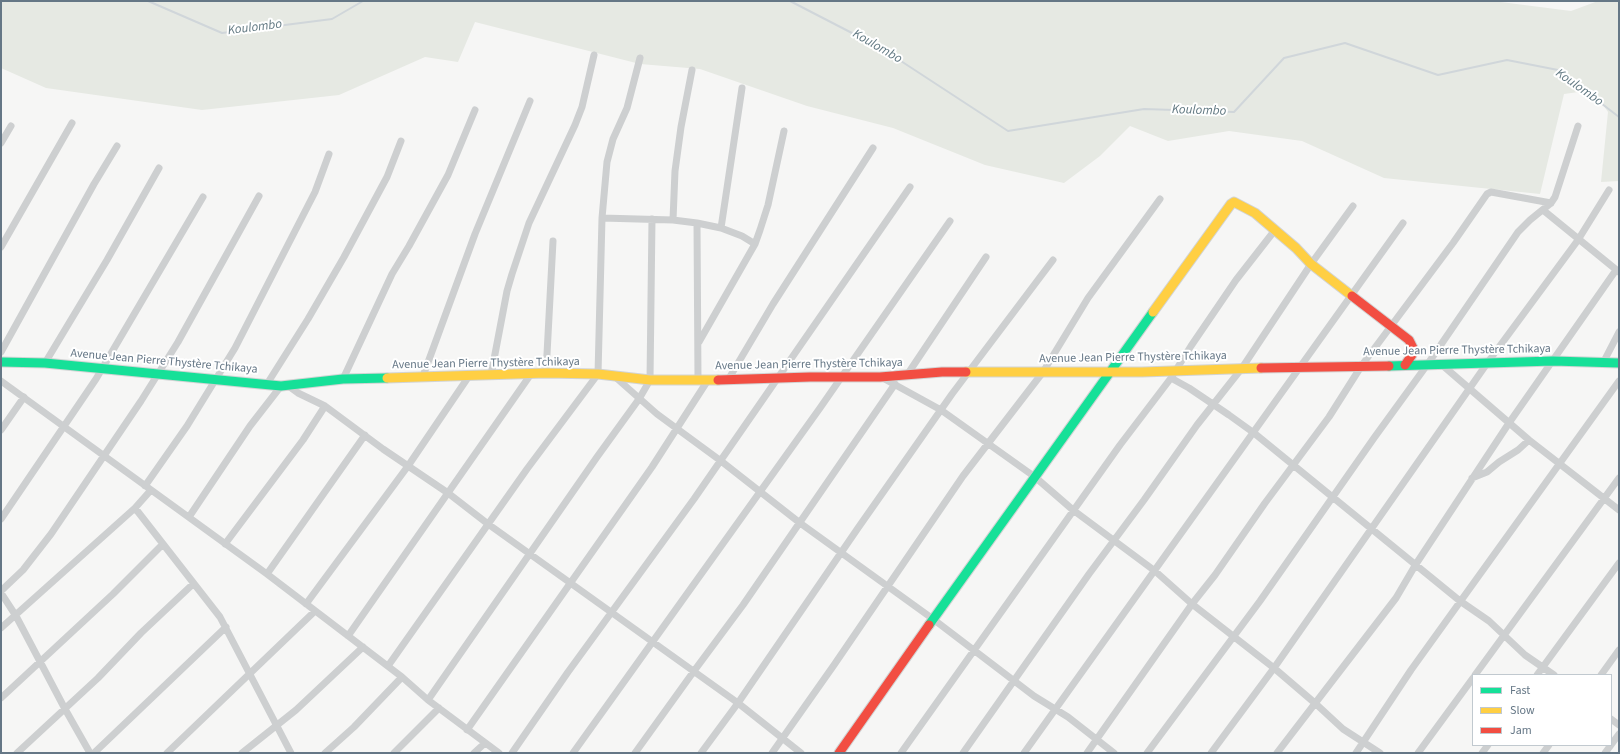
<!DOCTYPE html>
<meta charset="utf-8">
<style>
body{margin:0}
#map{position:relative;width:1620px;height:754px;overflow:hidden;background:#f6f6f5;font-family:"Source Sans 3",sans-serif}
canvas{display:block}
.frame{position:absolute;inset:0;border:2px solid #657786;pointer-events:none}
.legend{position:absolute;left:1472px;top:674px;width:140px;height:72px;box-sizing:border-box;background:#fff;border:1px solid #c1c9cf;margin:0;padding:5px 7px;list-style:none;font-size:12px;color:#657786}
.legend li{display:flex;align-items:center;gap:8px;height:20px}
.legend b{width:20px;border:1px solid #c1c9cf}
</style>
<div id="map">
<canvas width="1620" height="754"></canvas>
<div class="frame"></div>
<ul class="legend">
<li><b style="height:5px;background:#16e098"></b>Fast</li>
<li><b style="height:5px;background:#ffcf43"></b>Slow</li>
<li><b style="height:5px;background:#f24e42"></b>Jam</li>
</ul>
</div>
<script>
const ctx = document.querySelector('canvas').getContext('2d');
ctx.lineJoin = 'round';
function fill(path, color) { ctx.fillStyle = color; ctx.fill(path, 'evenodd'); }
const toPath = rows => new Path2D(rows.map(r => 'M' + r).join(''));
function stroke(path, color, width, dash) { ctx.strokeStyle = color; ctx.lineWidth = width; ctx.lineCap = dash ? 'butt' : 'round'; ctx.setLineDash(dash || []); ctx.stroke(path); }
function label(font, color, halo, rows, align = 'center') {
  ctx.font = font + ' "Source Sans 3",sans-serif'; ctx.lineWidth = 4; ctx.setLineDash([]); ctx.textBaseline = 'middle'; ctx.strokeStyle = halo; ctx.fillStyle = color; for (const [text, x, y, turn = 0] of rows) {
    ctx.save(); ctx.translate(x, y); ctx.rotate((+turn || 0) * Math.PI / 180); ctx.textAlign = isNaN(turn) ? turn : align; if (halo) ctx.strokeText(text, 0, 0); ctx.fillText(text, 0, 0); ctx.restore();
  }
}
fill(toPath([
 [1,1,1493,1,1571,11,1598,1,1619,1,1619,181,1601,182,1608,112,1593,90,1564,94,1540,194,1384,178,1302,141,1229,131,1168,141,1130,126,1100,156,1064,183,985,165,893,128,807,106,700,69,640,64,475,22,458,62,425,57,339,95,202,110,46,88,1,68]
]), '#e6e9e3');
stroke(toPath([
 [148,1,222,33,332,19,363,1],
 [790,1,881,48,1008,131,1144,109,1234,112,1284,58,1345,43,1438,75,1507,60,1558,70,1619,117]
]), '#d0d6da', 2);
const fast = toPath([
 [1,362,45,363,281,386,343,379,387,378],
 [1389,366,1553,361,1619,363],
 [929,625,1153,312]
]);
const slow = toPath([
 [1153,312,1231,204,1234,202,1255,213,1296,248,1311,264,1352,296],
 [966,372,1142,372,1261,368],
 [387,378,546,373,598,374,650,380,718,380]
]);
const jam = toPath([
 [1352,296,1409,340,1413,348,1412,355,1405,365],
 [1261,368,1389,366],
 [718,380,810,377,880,377,942,372,966,372],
 [839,753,929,625]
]);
stroke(fast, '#d2d4d4', 11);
stroke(slow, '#d2d4d4', 11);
stroke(jam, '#d2d4d4', 11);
stroke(toPath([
 [1,143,11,126],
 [1543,210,1619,272],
 [602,218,673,220,697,223,721,228,742,236,755,244],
 [673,220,675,171,681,127,692,70],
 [697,223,698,380],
 [721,228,742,88],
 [1,247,72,123],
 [699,342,755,244,760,230,768,205,784,131],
 [1,352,94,184,117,146],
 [45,363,107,260,159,168],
 [1603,363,1619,332],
 [1441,364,1529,440,1619,510],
 [546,373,553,241],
 [491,375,507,291,512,274,529,223,575,125,582,107,594,55],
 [613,375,657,414,721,461,800,523,933,619,1034,696,1068,717,1114,753],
 [907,375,986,257],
 [423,376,475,234,530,101],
 [881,377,941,410,1035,477,1073,510,1155,571,1192,604,1274,668,1316,704,1343,729,1380,753],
 [1171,378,1189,388,1229,415,1254,433,1460,601,1489,621,1525,655,1554,675],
 [343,379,392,274,409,246,448,175,475,110],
 [728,380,773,304,873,148],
 [1,381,267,574,402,677,428,700,499,753],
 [267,384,308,319,344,257,387,177,401,141],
 [287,385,298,393,325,406,383,449,448,493,488,524,738,703,801,753],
 [1,430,24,397],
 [1472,478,1487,472,1499,462,1518,450,1529,440],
 [145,486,187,426,235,348,315,192,329,154],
 [151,490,135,508,220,617,291,753],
 [189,517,250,426,281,386],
 [1,519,96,379,203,197],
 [225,544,303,440,325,406],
 [267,574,365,435],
 [1,591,23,570,51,534,141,401,178,342,259,196],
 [1,593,16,616,65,709,90,753],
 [306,604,408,466,469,376],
 [1,628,135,508],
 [348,636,531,374],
 [388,666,527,469,598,374,602,218,607,162,613,139,627,108,640,58],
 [1475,675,1619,478],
 [1537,675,1619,563],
 [1601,675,1619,650],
 [1,698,113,594,163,544],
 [428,700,597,457,639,399,650,380,652,219],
 [1611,719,1619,725],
 [467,730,652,467,708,380],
 [17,753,98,678,141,633,193,584],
 [94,753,226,627],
 [167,753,315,611],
 [242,753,296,710,363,647],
 [325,753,354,727,402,677],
 [394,753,439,708],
 [474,753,485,743],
 [512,753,568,672,694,499,910,187],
 [573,753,820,408,950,221],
 [635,753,694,671,743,605,895,384],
 [701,753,738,703,858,528,952,394,1053,260],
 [772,753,834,665,963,476,1043,372,1088,298,1160,199],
 [901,753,1120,445,1171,378,1191,346,1236,280,1275,230],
 [963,753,1089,574,1144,500,1197,425,1242,368,1311,264,1353,206],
 [1024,753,1403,223],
 [1087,753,1192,604,1215,575,1265,503,1329,417,1362,365,1453,243,1487,194,1491,192,1551,203],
 [1147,753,1260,601,1374,438,1427,365,1518,232,1530,220,1551,203,1555,197,1578,126],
 [1211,753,1274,668,1488,362,1578,240,1609,190],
 [1277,753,1396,598,1416,564,1509,423,1616,270],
 [1356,753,1411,670,1619,381],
 [1418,753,1473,678],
 [1482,753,1488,745],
 [1543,753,1549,745],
 [1605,753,1619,734]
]), '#cdcfd0', 7);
stroke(fast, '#16e098', 9);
stroke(slow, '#ffcf43', 9);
stroke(jam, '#f24e42', 9);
label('12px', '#657786', '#fff', [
 ["Avenue Jean Pierre Thystère Tchikaya",1457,351,-1],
 ["Avenue Jean Pierre Thystère Tchikaya",1133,358,-1],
 ["Avenue Jean Pierre Thystère Tchikaya",164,362,5],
 ["Avenue Jean Pierre Thystère Tchikaya",486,364,-1],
 ["Avenue Jean Pierre Thystère Tchikaya",809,365,-1]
]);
label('italic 13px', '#617882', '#fff', [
 ["Koulombo",255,28,-7],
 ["Koulombo",877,47,30],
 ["Koulombo",1579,88,35],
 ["Koulombo",1199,111,2]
]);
</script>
